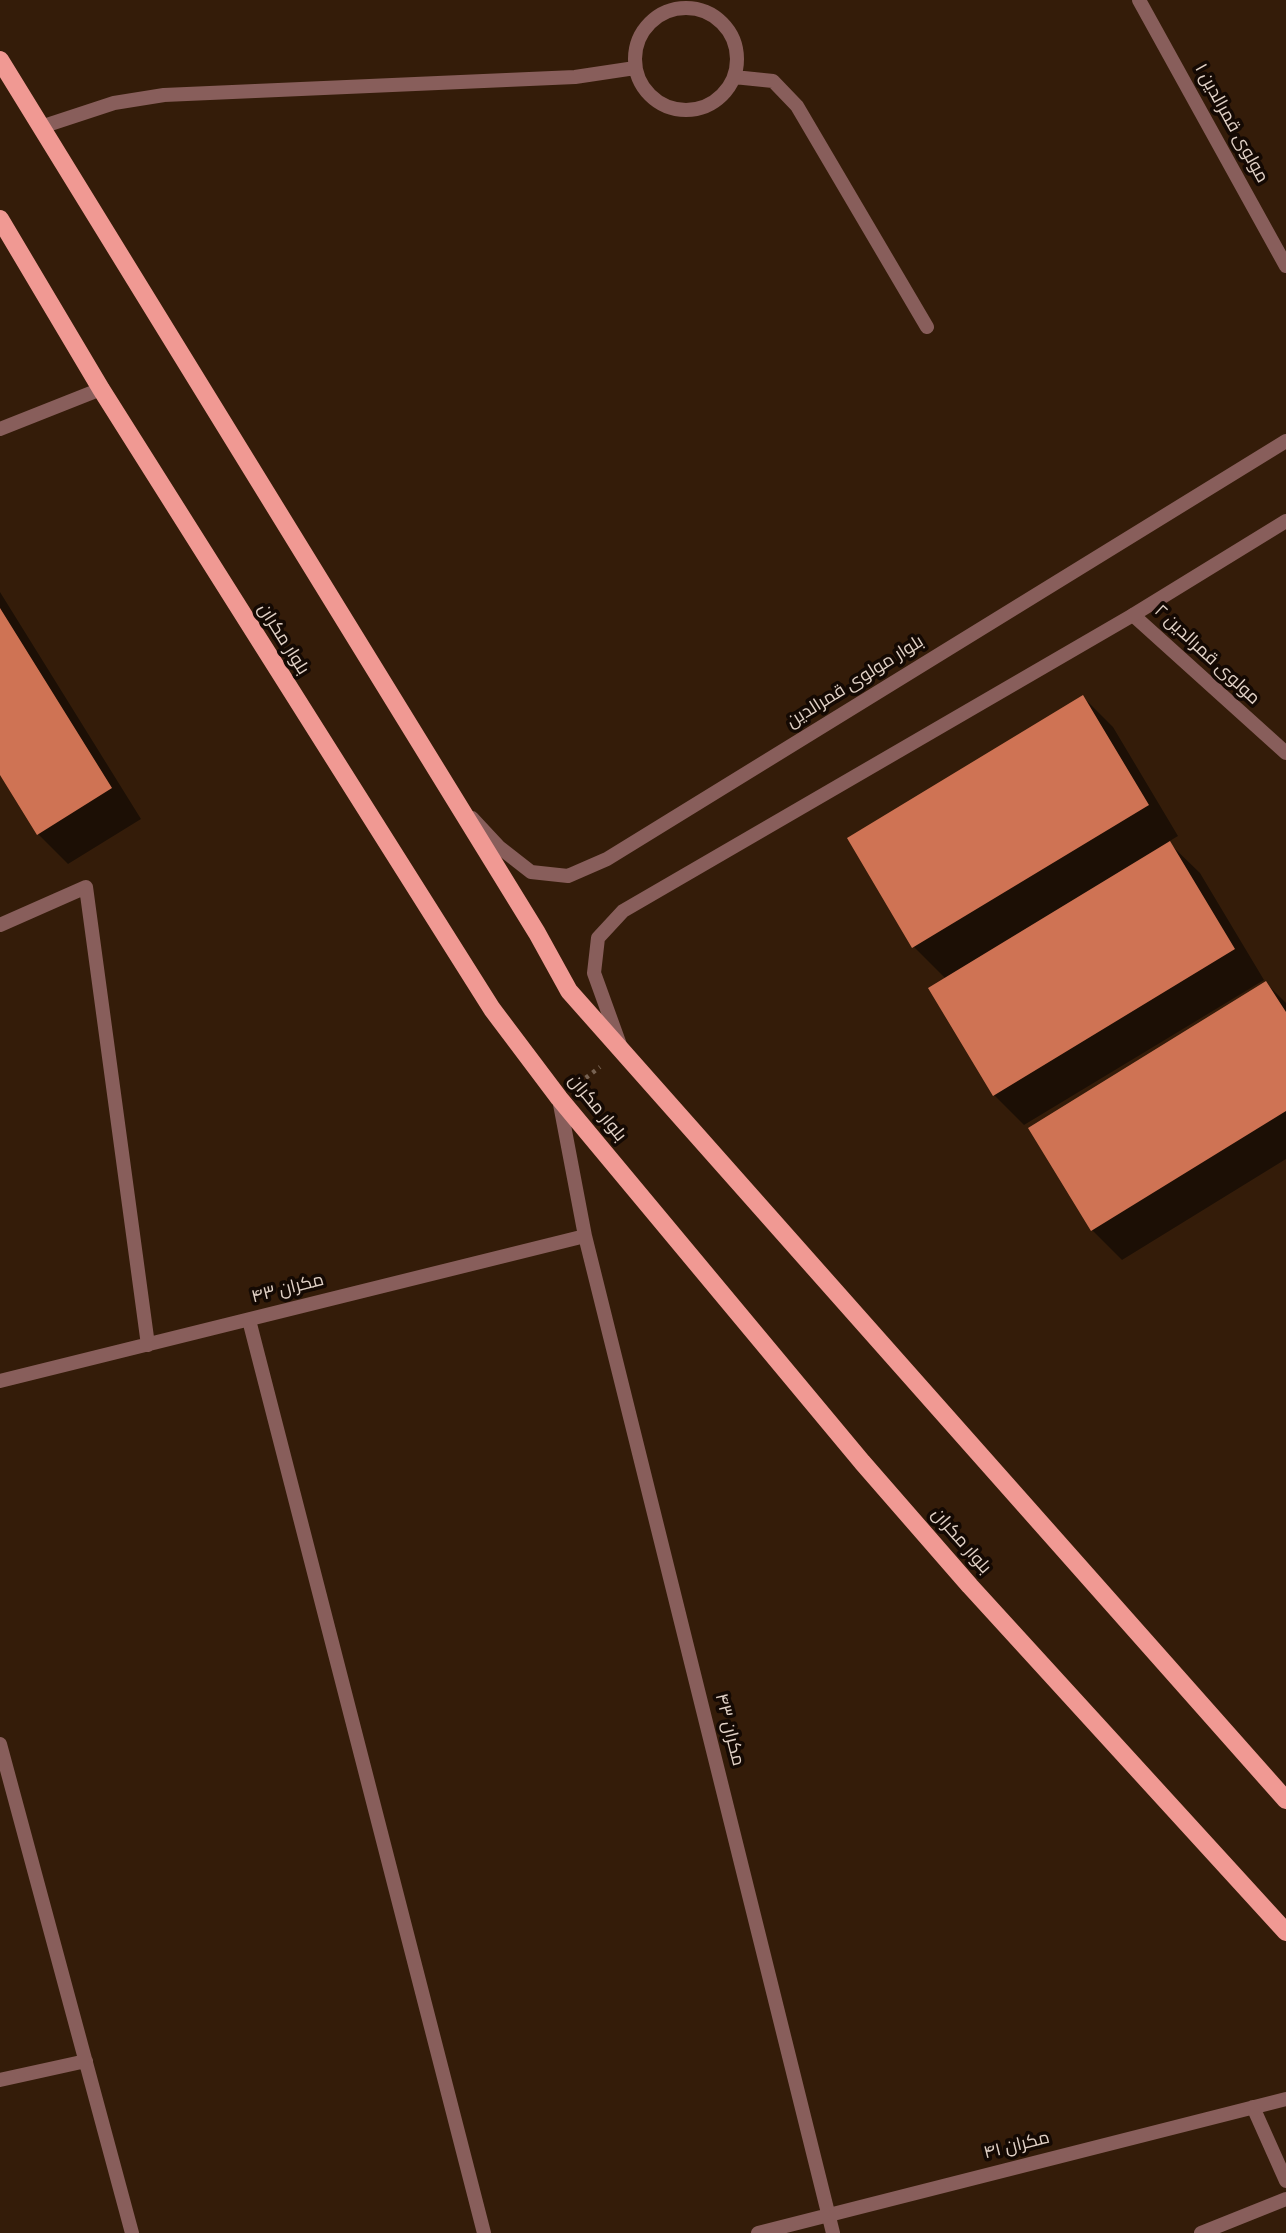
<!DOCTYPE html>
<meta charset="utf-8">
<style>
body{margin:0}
canvas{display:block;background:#341c09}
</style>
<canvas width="1286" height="2233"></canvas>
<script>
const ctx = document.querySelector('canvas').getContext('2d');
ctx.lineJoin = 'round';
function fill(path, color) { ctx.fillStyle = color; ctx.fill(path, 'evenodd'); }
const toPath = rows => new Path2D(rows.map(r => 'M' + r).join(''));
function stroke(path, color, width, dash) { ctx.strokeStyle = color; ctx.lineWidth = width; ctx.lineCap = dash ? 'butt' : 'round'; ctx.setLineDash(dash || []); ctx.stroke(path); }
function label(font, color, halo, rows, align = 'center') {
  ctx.font = font + ' Overpass,Cairo,sans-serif'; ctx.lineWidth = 7; ctx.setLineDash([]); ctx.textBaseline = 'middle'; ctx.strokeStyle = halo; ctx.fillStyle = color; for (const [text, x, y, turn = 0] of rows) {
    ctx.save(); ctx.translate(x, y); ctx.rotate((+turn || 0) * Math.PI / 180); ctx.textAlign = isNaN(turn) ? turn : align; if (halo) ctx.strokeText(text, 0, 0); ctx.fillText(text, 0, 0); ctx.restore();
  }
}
fill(toPath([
 [0,592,141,819,68,864,38,834,0,772],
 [1083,697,1113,727,1178,836,1168,842,1200,873,1264,980,1024,1125,994,1095,946,979,914,947],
 [1266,983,1286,1003,1286,1159,1122,1260,1092,1230,1030,1129]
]), '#0007');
fill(toPath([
 [0,608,112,788,37,835,0,775],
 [1083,695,1149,805,912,948,847,838],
 [1170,841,1235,949,993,1096,928,988],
 [1266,981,1286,1012,1286,1111,1091,1231,1028,1128]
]), '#cf7354');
stroke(toPath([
 [579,1083,600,1067]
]), '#776252', 4.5, [3.5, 5]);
stroke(toPath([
 [1139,0,1286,266],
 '635 59a51 51 0 1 1 102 0a51 51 0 1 1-102 0Z',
 [734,77,773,81,797,106,927,327],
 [41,127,114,103,164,95,575,77,635,68],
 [0,429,101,389],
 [1133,615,1286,753],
 [0,925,86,887,148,1345],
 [559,1099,585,1236,833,2233],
 [249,1320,484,2233],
 [0,1381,585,1236],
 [0,1744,132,2233],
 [0,2080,86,2061],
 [1253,2107,1286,2181],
 [758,2233,1286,2099],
 [1201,2233,1286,2199]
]), '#885e5b', 14);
stroke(toPath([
 [472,818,499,847,531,872,568,876,607,859,1286,441],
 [620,1045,594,973,598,938,623,911,1133,615,1286,521]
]), '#885e5b', 14);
stroke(toPath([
 [0,60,537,933,569,991,1286,1800],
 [0,219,101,389,492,1009,559,1098,862,1462,970,1586,1286,1932]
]), '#f09993', 18);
label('18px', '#e2d2c7', '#140903', [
 ["مولوی قمرالدین ۱",1230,124,61],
 ["بلوار مکران",282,640,58],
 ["مولوی قمرالدین ۲",1206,656,43],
 ["بلوار مولوی قمرالدین",856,683,-32],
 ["بلوار مکران",596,1109,51],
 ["مکران ۴۳",288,1290,-14],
 ["بلوار مکران",960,1542,49],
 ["مکران ۴۳",728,1730,76],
 ["مکران ۴۱",1017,2147,-14]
]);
</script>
